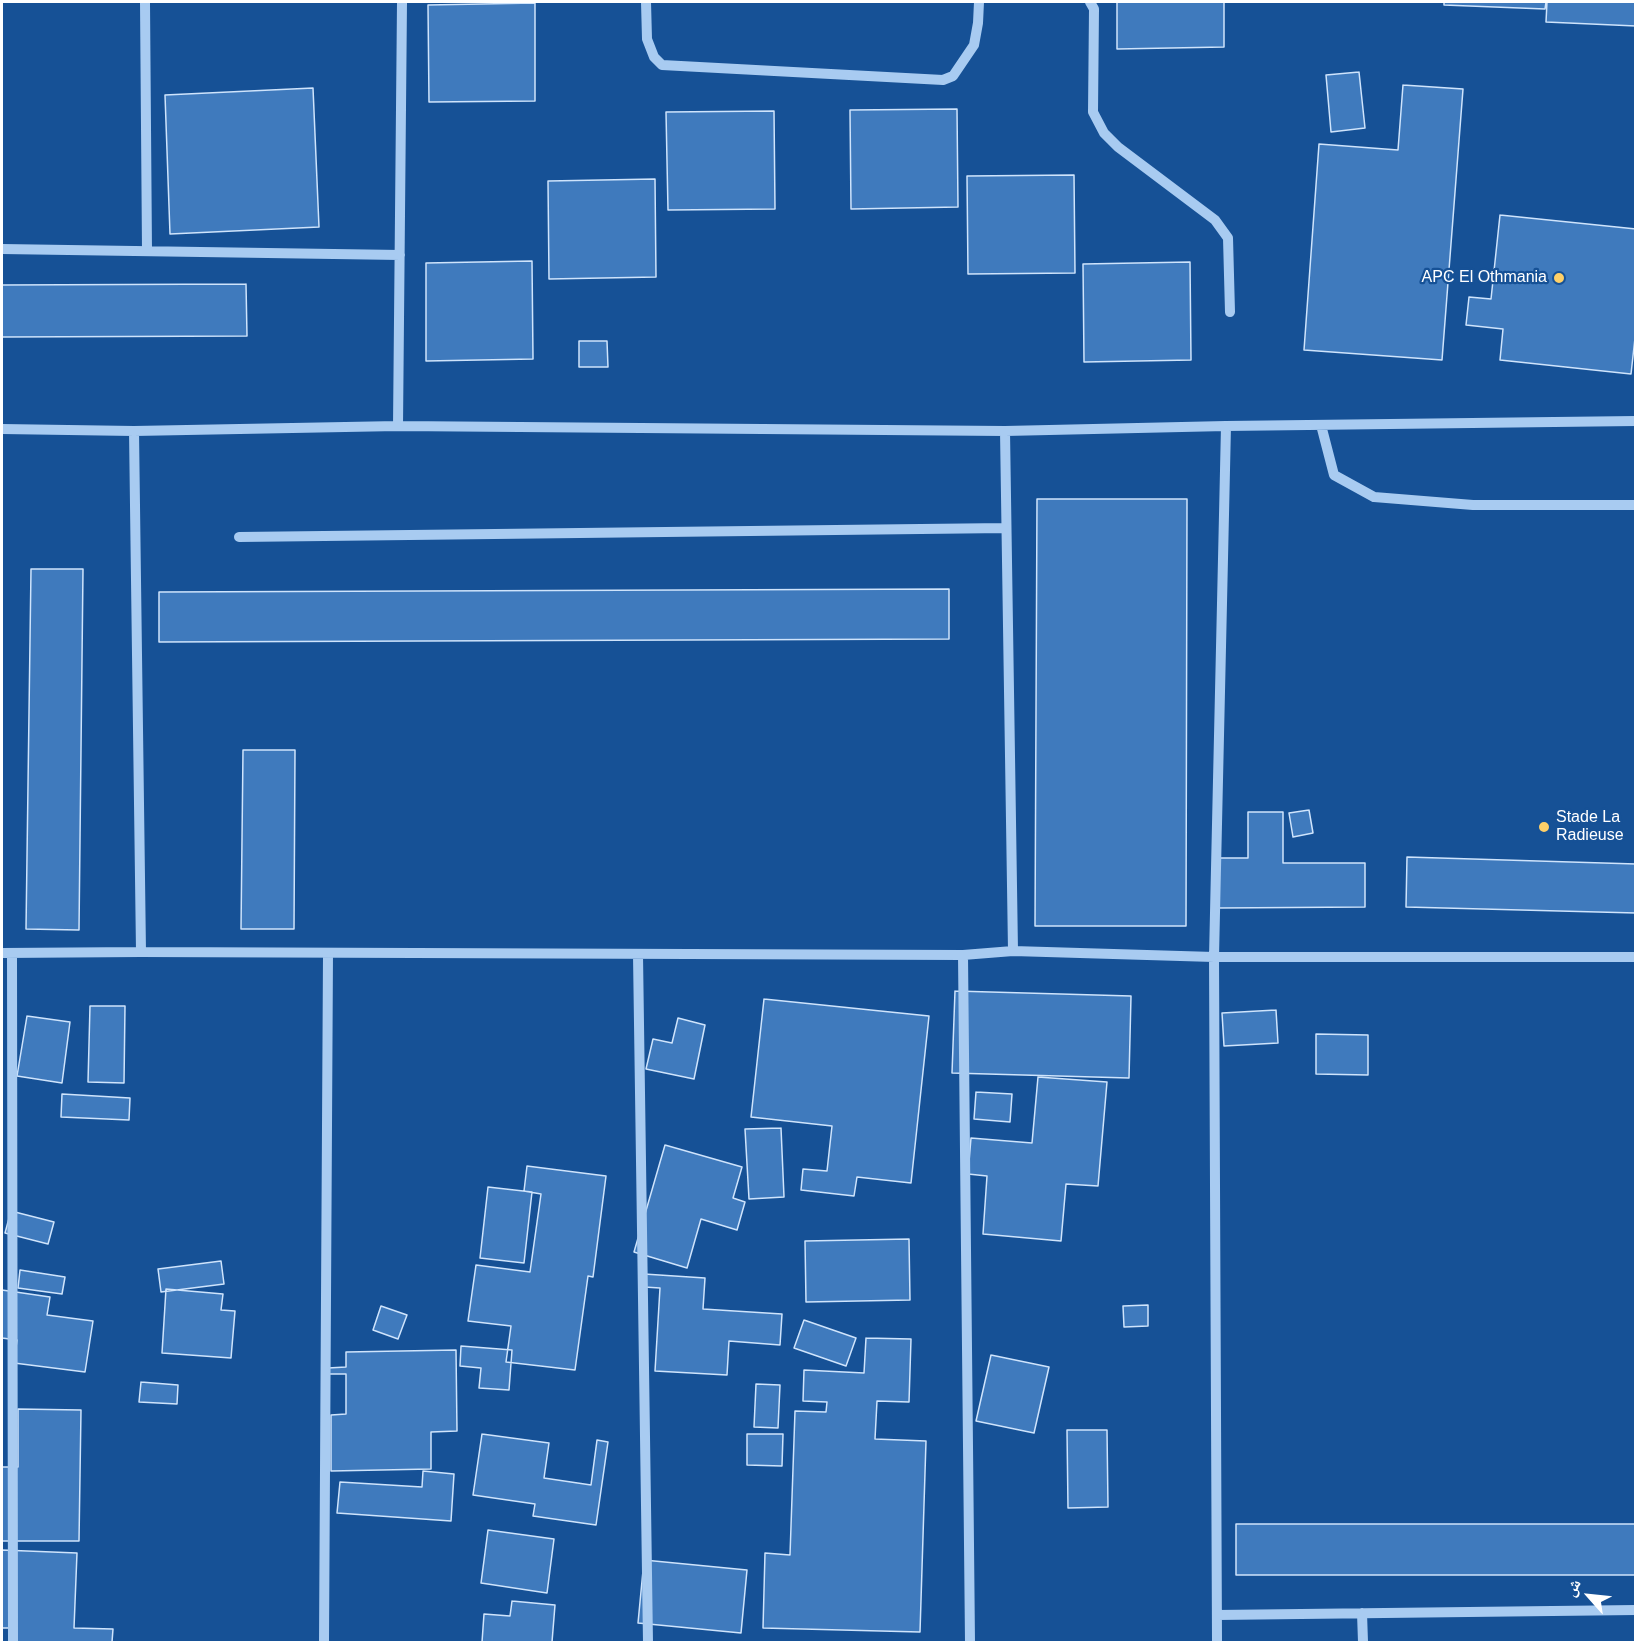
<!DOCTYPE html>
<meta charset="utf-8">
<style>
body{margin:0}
#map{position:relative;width:1637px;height:1644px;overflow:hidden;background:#165196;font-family:Arial,"Noto Naskh Arabic",sans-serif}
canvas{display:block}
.frame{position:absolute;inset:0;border:3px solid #fff;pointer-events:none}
.north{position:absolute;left:1559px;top:1566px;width:60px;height:60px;-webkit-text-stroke:4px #165196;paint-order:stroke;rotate:297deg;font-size:16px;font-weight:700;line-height:24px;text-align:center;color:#fff}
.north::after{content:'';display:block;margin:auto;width:21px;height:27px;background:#fff;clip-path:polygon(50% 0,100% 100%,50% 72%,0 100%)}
</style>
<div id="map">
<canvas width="1637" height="1644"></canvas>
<div class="frame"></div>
<div class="north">ش</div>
</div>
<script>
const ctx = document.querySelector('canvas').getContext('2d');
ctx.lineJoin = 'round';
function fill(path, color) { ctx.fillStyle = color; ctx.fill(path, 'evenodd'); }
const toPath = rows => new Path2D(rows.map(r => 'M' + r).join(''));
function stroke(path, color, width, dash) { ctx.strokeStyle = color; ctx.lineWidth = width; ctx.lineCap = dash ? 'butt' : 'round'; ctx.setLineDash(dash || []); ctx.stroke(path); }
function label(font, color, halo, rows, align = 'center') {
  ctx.font = font + ' Arial,sans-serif'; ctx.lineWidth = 4.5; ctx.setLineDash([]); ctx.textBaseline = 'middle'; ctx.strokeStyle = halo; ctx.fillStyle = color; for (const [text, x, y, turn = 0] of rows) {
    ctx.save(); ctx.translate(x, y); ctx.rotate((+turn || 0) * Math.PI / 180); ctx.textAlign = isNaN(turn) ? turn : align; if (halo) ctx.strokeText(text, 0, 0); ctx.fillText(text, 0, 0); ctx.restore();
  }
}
const building = toPath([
 [1117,2,1224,2,1224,47,1117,49,1117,2],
 [1444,2,1546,2,1545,9,1444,5,1444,2],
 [1547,2,1636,2,1636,26,1546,22,1547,2],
 [535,3,535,101,429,102,428,5,535,3],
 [1359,72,1365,128,1331,132,1326,75,1359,72],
 [1403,85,1463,89,1442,360,1304,350,1319,144,1398,150,1403,85],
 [313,88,319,227,170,234,165,95,313,88],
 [957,109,958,207,851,209,850,110,957,109],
 [774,111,775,209,668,210,666,112,774,111],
 [1074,175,1075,273,968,274,967,176,1074,175],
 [655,179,656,277,549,279,548,181,655,179],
 [1500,215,1636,229,1636,329,1631,374,1500,360,1503,329,1466,325,1469,297,1491,299,1500,215],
 [532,261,533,359,426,361,426,263,532,261],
 [1190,262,1191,360,1084,362,1083,264,1190,262],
 [246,284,247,336,2,337,2,285,246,284],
 [579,341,607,341,608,367,579,367,579,341],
 [1037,499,1187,499,1186,926,1035,926,1037,499],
 [31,569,83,569,79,930,26,929,31,569],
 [949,589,949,639,159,642,159,592,949,589],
 [243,750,295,750,294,929,241,929,243,750],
 [1309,810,1313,833,1293,837,1289,813,1309,810],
 [1248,812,1283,812,1283,863,1365,863,1365,907,1218,908,1218,858,1248,858,1248,812],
 [1407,857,1636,864,1636,913,1406,907,1407,857],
 [955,991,1131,996,1129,1078,952,1073,955,991],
 [764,999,929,1016,911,1183,857,1177,854,1196,801,1190,803,1169,827,1171,832,1126,751,1117,764,999],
 [90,1006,125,1006,124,1083,88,1082,90,1006],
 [1276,1010,1278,1043,1224,1046,1222,1013,1276,1010],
 [27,1016,70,1022,62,1083,17,1076,27,1016],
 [678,1018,705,1025,694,1079,646,1069,653,1039,672,1043,678,1018],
 [1316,1034,1368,1035,1368,1075,1316,1074,1316,1034],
 [1038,1077,1107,1082,1098,1186,1066,1184,1061,1241,983,1234,987,1176,968,1174,971,1138,1032,1143,1038,1077],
 [976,1092,1012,1094,1010,1122,974,1119,976,1092],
 [62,1094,130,1098,129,1120,61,1117,62,1094],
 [781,1128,784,1197,749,1199,745,1129,781,1128],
 [665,1145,742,1167,733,1198,745,1202,737,1230,701,1219,687,1268,634,1252,665,1145],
 [527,1166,606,1176,593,1277,588,1276,575,1370,506,1362,511,1326,468,1321,476,1265,530,1272,541,1194,524,1191,527,1166],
 [488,1187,532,1192,524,1263,480,1258,488,1187],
 [11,1211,54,1222,48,1244,5,1233,11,1211],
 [909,1239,910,1300,806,1302,805,1241,909,1239],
 [221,1261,224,1284,161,1292,158,1269,221,1261],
 [20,1270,65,1277,62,1294,18,1288,20,1270],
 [644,1274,705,1278,703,1309,782,1314,780,1345,729,1341,727,1375,655,1371,660,1288,644,1287,644,1274],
 [166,1289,223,1294,221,1310,235,1311,231,1358,162,1353,166,1289],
 [2,1290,50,1297,47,1315,93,1321,85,1372,14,1363,17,1340,2,1338,2,1290],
 [1148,1305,1148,1326,1124,1327,1123,1306,1148,1305],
 [381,1306,407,1315,398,1339,373,1330,381,1306],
 [804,1320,856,1338,846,1366,794,1348,804,1320],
 [866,1338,911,1339,909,1402,877,1401,875,1439,926,1441,920,1632,763,1628,765,1553,790,1555,795,1411,826,1412,827,1402,803,1401,804,1370,864,1373,866,1338],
 [461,1346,512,1350,509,1390,479,1388,481,1368,460,1366,461,1346],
 [456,1350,457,1431,431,1432,431,1469,331,1471,331,1415,346,1414,346,1374,328,1374,328,1368,346,1367,346,1352,456,1350],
 [991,1355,1049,1367,1034,1433,976,1421,991,1355],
 [141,1382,178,1385,177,1404,139,1402,141,1382],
 [756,1384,780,1385,778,1428,754,1427,756,1384],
 [18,1409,81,1410,79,1541,2,1541,2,1467,18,1467,18,1409],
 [1067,1430,1107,1430,1108,1507,1068,1508,1067,1430],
 [482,1434,549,1443,544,1478,591,1485,597,1440,608,1442,596,1525,533,1516,535,1504,473,1495,482,1434],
 [747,1434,783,1434,782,1466,747,1465,747,1434],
 [423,1471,454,1474,451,1521,337,1513,340,1482,422,1487,423,1471],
 [1236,1524,1636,1524,1636,1575,1236,1575,1236,1524],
 [488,1530,554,1539,547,1593,481,1583,488,1530],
 [2,1550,77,1553,74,1628,113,1629,112,1642,14,1642,15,1628,2,1628,2,1550],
 [644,1560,747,1570,741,1633,638,1623,644,1560],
 [512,1601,555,1605,552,1642,482,1642,484,1614,510,1616,512,1601]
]);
fill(building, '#3f7abd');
stroke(building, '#cfe4fc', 1.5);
stroke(toPath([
 [145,2,147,251],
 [646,2,647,39,654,57,662,65,943,80,953,76,974,45,978,23,979,2],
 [1090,2,1094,9,1093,112,1104,133,1118,147,1215,220,1228,238,1230,312],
 [2,249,400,255],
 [1321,425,1334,475,1374,497,1473,505,1636,505],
 [398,426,402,2],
 [2,429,134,431,398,426,1005,431,1226,426,1636,421],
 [134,431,141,952],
 [1005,431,1013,951],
 [239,537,1006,528],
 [2,953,141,952,963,955,1013,951,1214,957,1636,957],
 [12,953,13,1642],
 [638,955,648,1642],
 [963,955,970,1642],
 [1362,1613,1363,1642],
 [1217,1615,1636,1610],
 [324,1642,328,954],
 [1217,1642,1214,957,1226,426]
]), '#a8cbf1', 10);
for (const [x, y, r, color] of [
 [1559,278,6,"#ffd068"],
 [1544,827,6,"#ffd068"]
]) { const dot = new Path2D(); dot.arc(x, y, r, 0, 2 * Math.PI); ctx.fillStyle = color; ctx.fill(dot); stroke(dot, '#165196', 2); }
label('16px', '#fff', '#165196', [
 ["APC El Othmania",1547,278],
 ["Stade La",1556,818,"left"],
 ["Radieuse",1556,836,"left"]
], 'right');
</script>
